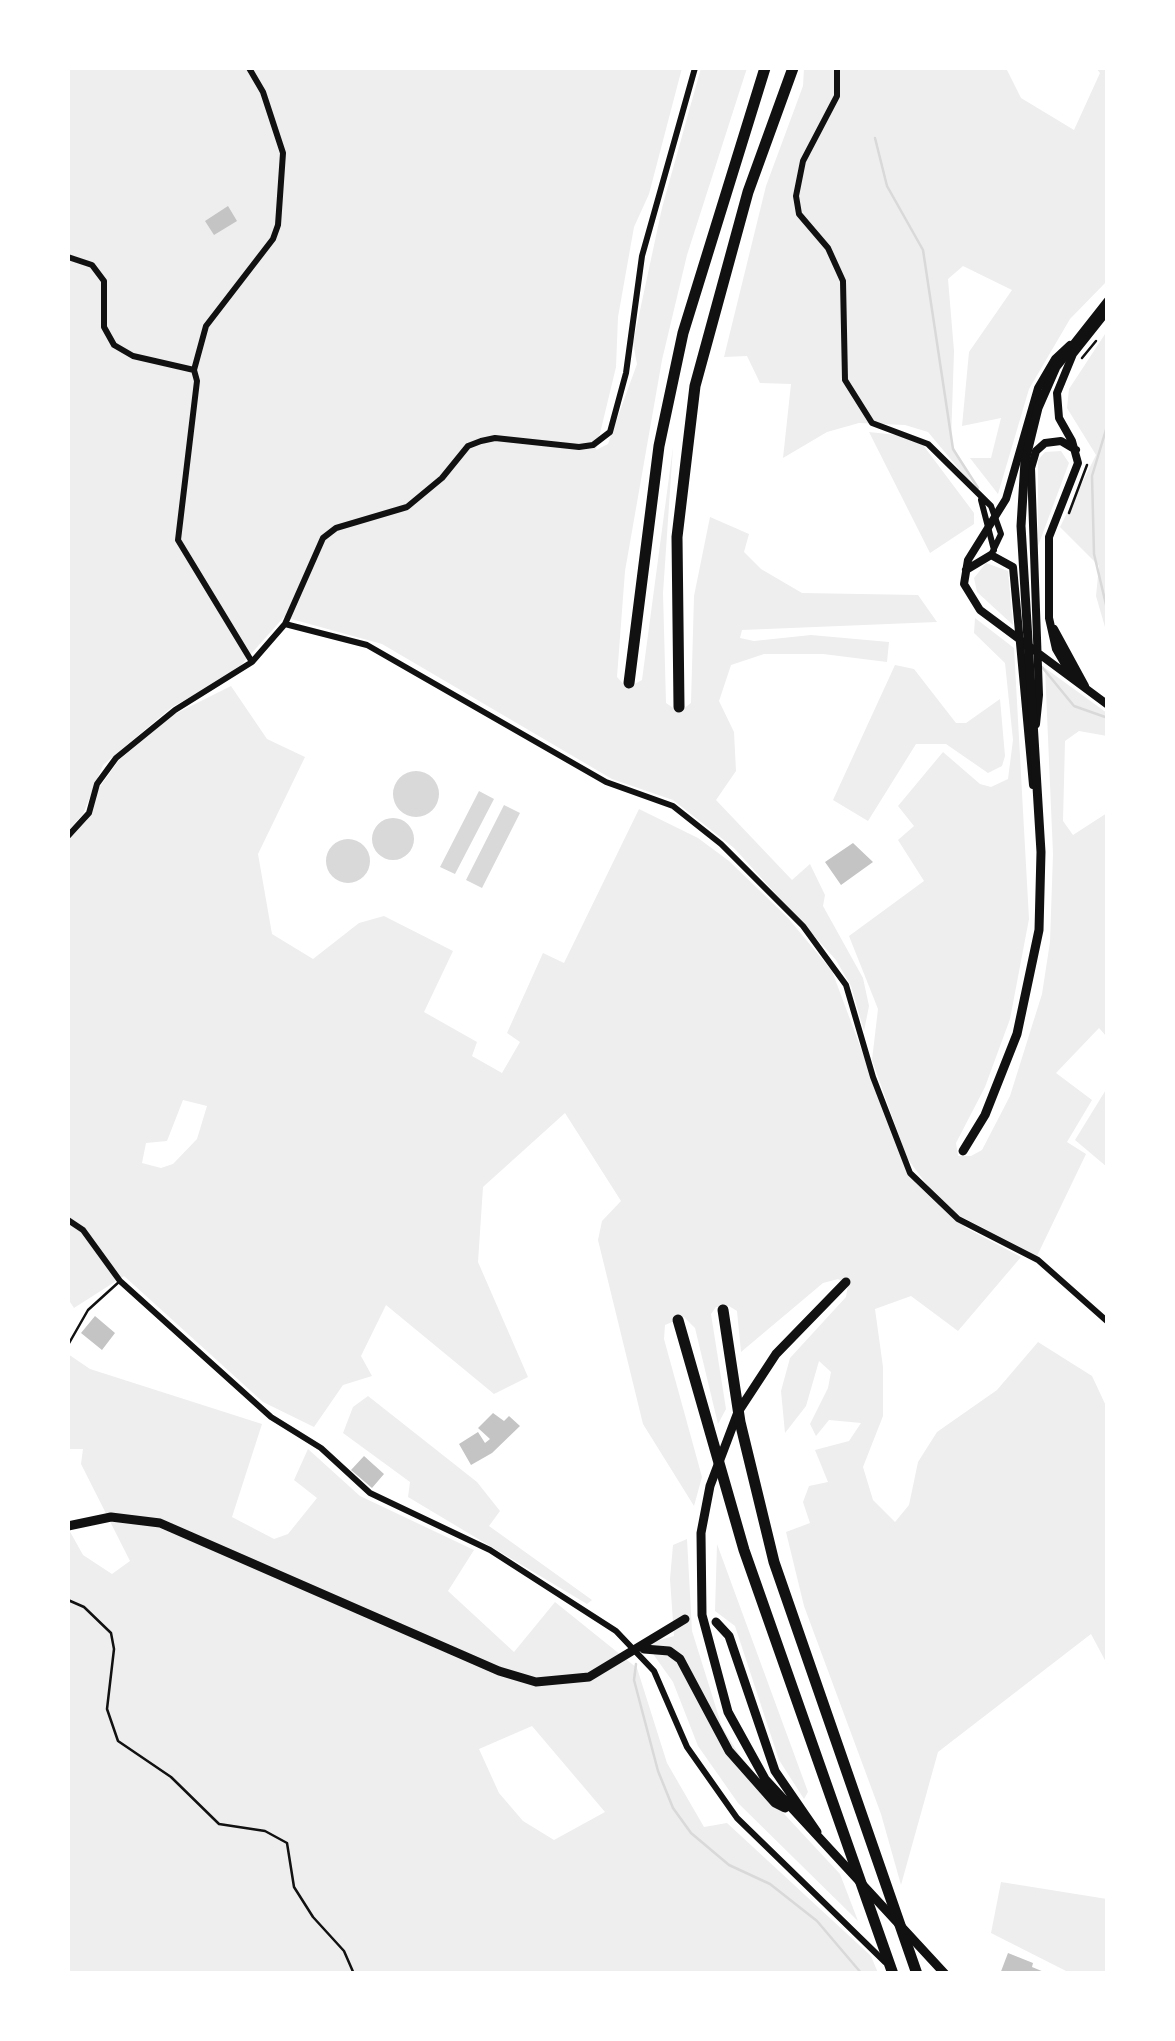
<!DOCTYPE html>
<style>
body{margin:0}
#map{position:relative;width:1175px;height:2041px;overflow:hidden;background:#fff;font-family:Inter,sans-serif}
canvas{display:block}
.frame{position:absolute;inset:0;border:70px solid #fff;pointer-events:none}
</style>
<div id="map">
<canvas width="1175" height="2041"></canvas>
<div class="frame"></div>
</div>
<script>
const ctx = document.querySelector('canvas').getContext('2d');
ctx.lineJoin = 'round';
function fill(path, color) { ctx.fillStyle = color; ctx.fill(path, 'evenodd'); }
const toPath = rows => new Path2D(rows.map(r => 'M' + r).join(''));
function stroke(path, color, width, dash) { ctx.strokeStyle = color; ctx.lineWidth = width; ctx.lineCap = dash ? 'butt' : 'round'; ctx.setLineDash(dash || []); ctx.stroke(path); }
fill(toPath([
 [68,68,682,68,649,194,634,227,618,317,616,367,596,450,608,444,637,364,633,343,662,208,701,68,747,68,687,255,662,360,625,571,617,677,627,688,642,680,673,447,663,593,666,703,679,712,691,703,694,596,710,517,749,534,744,552,761,569,802,593,918,595,937,622,742,630,740,638,754,641,811,635,889,642,887,662,823,654,764,654,731,665,719,701,734,732,736,771,716,800,792,880,810,864,825,895,823,906,863,978,869,1006,864,1031,851,986,836,960,734,848,673,800,612,779,382,644,284,617,233,674,172,707,103,765,83,814,68,831],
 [804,68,1006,68,1021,98,1074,130,1100,73,1096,68,1107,68,1107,281,1070,319,1029,389,998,494,970,458,991,458,1001,418,962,426,969,352,1012,290,963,266,948,279,954,351,951,442,974,487,928,432,905,425,859,423,827,432,783,458,791,384,760,383,747,356,724,357,766,186,803,86],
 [1107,331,1107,634,1096,596,1099,566,1060,527,1096,455,1067,408,1069,389],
 [869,432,905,436,923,445,974,513,974,524,930,553],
 [1061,451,1069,463,1038,546,1038,460,1045,452],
 [986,563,1008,571,1013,625,977,592,974,578],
 [975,618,1014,648,1029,919,1010,1019,985,1087,956,1143,958,1156,971,1156,982,1150,1010,1096,1042,994,1050,942,1053,854,1045,668,1107,713,1107,736,1079,731,1065,741,1063,821,1073,835,1107,813,1107,1037,1099,1028,1056,1073,1092,1100,1067,1142,1086,1154,1037,1256,960,1216,933,1193,907,1158,872,1060,878,1009,849,936,924,881,898,840,914,826,898,806,943,752,980,784,991,787,1008,779,1013,740,1005,663,974,633],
 [895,665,914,669,956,723,966,723,1000,699,1005,756,1002,766,988,773,946,744,916,744,868,821,833,800],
 [231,686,267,739,305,757,258,854,272,934,313,959,359,923,384,916,453,951,424,1012,477,1042,472,1056,502,1073,520,1042,507,1033,543,953,564,963,639,809,698,838,729,861,788,918,832,971,907,1172,966,1228,1021,1257,958,1331,911,1296,875,1309,883,1367,883,1416,863,1467,873,1500,895,1522,909,1505,918,1462,937,1432,997,1390,1038,1342,1092,1376,1107,1408,1107,1664,1091,1634,938,1752,901,1885,881,1814,804,1606,786,1532,810,1523,803,1502,809,1486,828,1482,815,1450,849,1441,861,1423,829,1420,816,1436,810,1424,828,1388,831,1372,819,1361,806,1406,785,1433,781,1391,790,1358,846,1297,848,1285,838,1279,823,1283,741,1352,737,1311,729,1306,716,1307,711,1314,726,1409,718,1424,695,1328,684,1317,665,1325,664,1339,702,1477,694,1506,643,1424,598,1240,602,1221,621,1201,565,1113,483,1187,478,1262,528,1377,494,1394,386,1305,361,1356,372,1376,343,1385,314,1427,263,1402,124,1276,74,1308,68,1299,68,840,87,820,99,788,119,760,173,715],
 [183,1100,207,1106,197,1139,173,1164,161,1168,142,1163,146,1143,167,1141],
 [1107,1088,1107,1167,1075,1140],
 [68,1354,90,1369,262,1424,232,1517,274,1539,288,1534,317,1498,294,1480,308,1449,360,1496,474,1550,448,1591,514,1652,555,1602,637,1668,667,1763,704,1827,727,1823,871,1956,878,1973,68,1973,68,1528,83,1555,112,1574,130,1561,81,1464,83,1449,68,1449],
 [532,1726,605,1812,554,1840,523,1821,499,1793,479,1749],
 [368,1396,477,1482,500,1511,489,1526,592,1600,587,1604,408,1497,410,1482,343,1433,353,1407],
 [687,1539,692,1631,722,1727,760,1788,840,1874,858,1921,738,1803,698,1746,673,1682,646,1644,674,1636,670,1579,673,1545],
 [717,1544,808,1792,804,1799,779,1760,735,1626,715,1611],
 [1001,1882,1107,1899,1107,1973,1070,1973,991,1933]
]), '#eee');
fill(toPath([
 '393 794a23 23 0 1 1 46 0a23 23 0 1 1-46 0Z',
 [479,791,494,799,455,874,440,867],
 [504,805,520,813,482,888,466,880],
 '372 839a21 21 0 1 1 42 0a21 21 0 1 1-42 0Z',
 '326 861a22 22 0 1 1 44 0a22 22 0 1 1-44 0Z'
]), '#d9d9d9');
stroke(toPath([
 [875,138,887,186,923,250,953,449,978,488],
 [1108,423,1092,476,1094,554,1108,613],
 [1042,667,1074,706,1108,718],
 [636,1664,634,1680,658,1771,673,1808,691,1833,729,1865,770,1884,817,1921,862,1974]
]), '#d9d9d9', 2.5);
fill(toPath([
 [228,206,237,221,214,235,205,221],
 [853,843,873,862,841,885,825,862],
 [95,1316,115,1333,102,1350,81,1333],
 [493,1413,504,1421,509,1416,520,1426,492,1453,471,1465,459,1444,478,1432,485,1443,490,1439,478,1428],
 [364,1456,384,1474,372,1488,351,1470],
 [1008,1953,1033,1963,1032,1967,1049,1974,1000,1974]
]), '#c4c4c4');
stroke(toPath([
 [1082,358,1096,341],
 [1069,513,1087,465]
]), '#111', 2.5);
stroke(toPath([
 [68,1345,88,1310,120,1281],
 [68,1600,84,1607,111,1633,114,1649,107,1709,118,1741,171,1777,219,1824,265,1831,287,1843,294,1887,313,1917,344,1951,354,1974]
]), '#111', 2.5);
stroke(toPath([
 [837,68,837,96,803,161,796,196,799,214,828,248,843,281,845,380,872,423,928,444,991,506,1001,534,991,555],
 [68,257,92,265,104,281,104,327,114,345,133,356,194,370],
 [194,370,206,326,273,239,278,225,283,153,263,92,249,68],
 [194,370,197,381,178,540,252,662],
 [981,500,994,550],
 [285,624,367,645,606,782,673,806,721,844,803,926,846,985,873,1077,910,1173,958,1219,1038,1260,1108,1322],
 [68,836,89,813,97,784,116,758,175,710,252,662,285,624,323,538,336,528,407,507,442,478,468,446,481,441,495,438,579,447,593,445,610,432,626,373,642,256,695,68],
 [68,1220,83,1230,120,1281,271,1417,321,1448,370,1493,490,1550,616,1631,654,1671,687,1747,737,1818,885,1962]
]), '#111', 6);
stroke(toPath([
 [1070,345,1055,359,1038,388,1006,499,968,560,964,584,980,610,1108,705],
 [966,570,991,555,1013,567,1033,785],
 [1054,629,1085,686],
 [1073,678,1056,649,1049,618,1049,537,1078,463,1072,441,1059,418,1057,393,1073,354,1108,310],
 [1036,724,1039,695,1031,468,1036,451,1045,443,1061,441,1076,450]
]), '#111', 8);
stroke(toPath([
 [963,1151,985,1115,1017,1034,1039,930,1041,852,1021,526,1025,461,1038,408,1056,367,1108,301],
 [846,1282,776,1354,738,1412,710,1486,701,1533,702,1615,728,1712,765,1779,945,1974],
 [68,1526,111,1517,160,1523,499,1671,536,1682,589,1677,685,1619],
 [716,1622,729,1636,775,1771,817,1832],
 [644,1649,669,1651,680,1659,729,1751,775,1803,785,1808]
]), '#111', 9);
stroke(toPath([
 [629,683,659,446,683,333,765,68],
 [679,707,677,537,695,386,748,192,793,68],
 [723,1310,740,1422,774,1562,917,1974],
 [678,1320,744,1550,893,1974]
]), '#111', 11);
</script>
